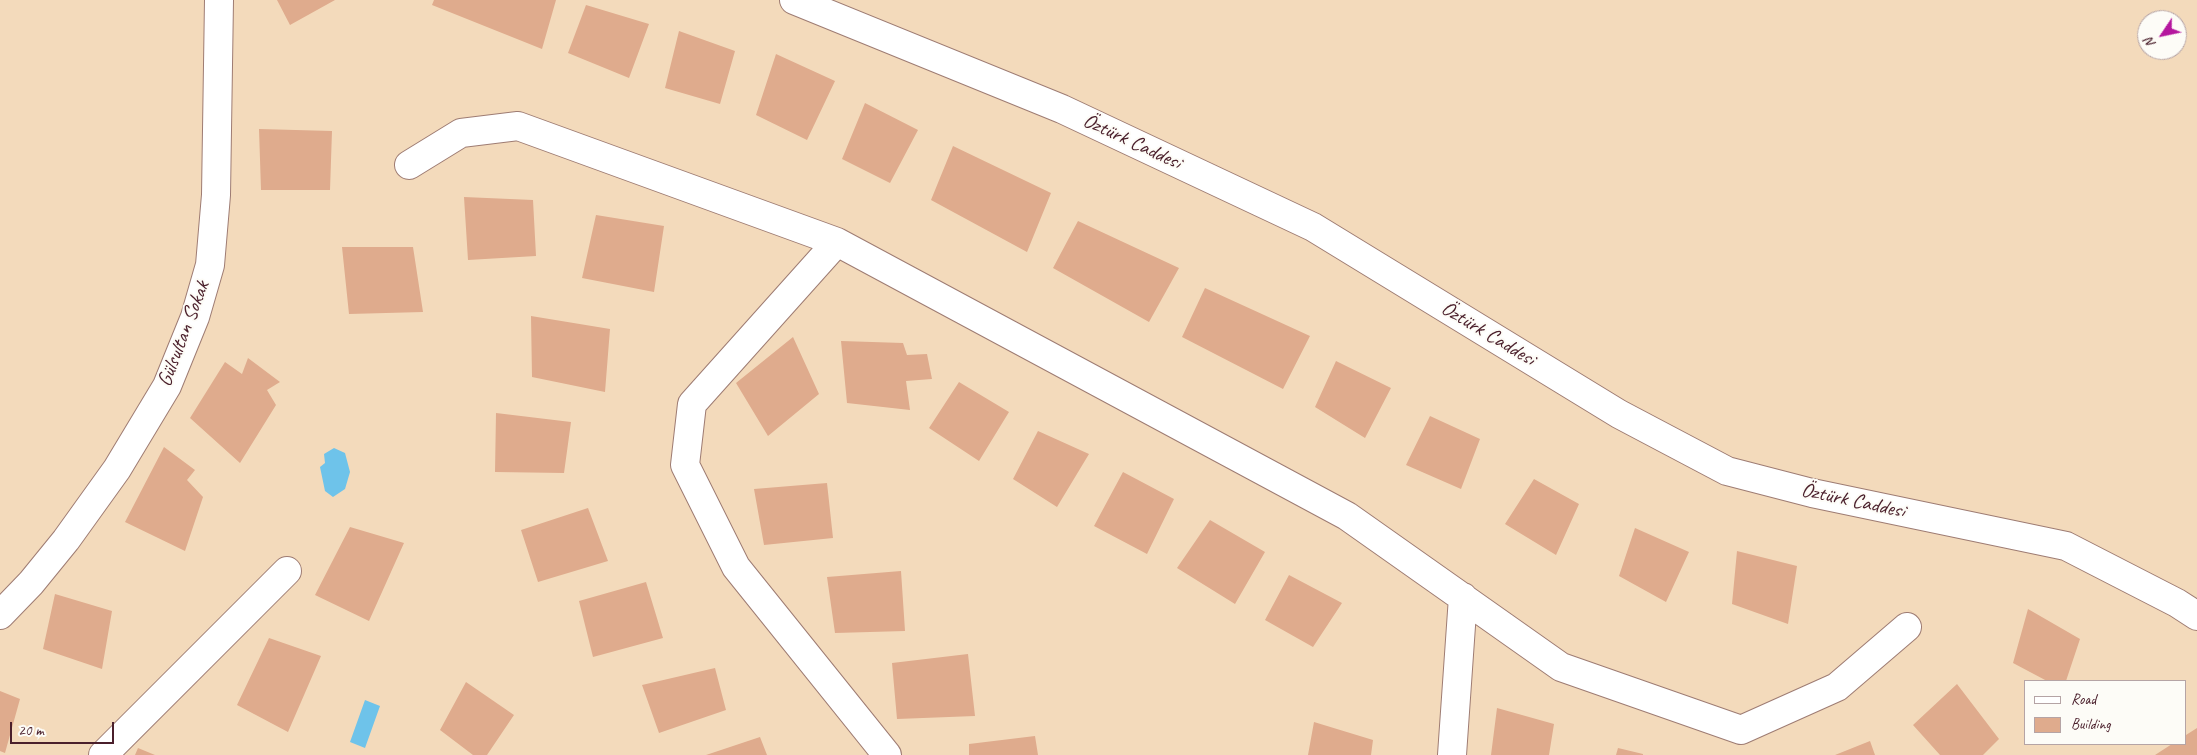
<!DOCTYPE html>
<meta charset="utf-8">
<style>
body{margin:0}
#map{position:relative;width:2197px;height:755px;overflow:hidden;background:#f3dabb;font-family:Caveat,sans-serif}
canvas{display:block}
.legend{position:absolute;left:2024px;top:680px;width:162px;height:65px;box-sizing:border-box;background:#fdfcf7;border:1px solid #b5a4a5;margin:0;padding:6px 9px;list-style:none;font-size:15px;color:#4a1f2b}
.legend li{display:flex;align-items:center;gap:10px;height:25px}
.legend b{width:25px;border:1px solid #b5a4a5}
.north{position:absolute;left:2137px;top:10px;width:50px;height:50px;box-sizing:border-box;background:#fdfcf7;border:1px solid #b5a4a5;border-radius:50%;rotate:236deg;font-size:14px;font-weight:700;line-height:20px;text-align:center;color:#4a1f2b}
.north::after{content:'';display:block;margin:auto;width:18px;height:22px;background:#b5179e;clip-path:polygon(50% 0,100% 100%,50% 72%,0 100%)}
.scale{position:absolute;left:10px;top:722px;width:104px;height:22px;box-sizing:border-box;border:2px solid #4a1f2b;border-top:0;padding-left:6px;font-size:15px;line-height:18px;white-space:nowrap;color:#4a1f2b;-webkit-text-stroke:4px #fdfcf7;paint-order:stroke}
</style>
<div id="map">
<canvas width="2197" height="755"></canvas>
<ul class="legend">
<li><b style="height:6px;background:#fff"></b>Road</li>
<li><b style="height:14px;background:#dfab8d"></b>Building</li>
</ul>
<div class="north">N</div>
<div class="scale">20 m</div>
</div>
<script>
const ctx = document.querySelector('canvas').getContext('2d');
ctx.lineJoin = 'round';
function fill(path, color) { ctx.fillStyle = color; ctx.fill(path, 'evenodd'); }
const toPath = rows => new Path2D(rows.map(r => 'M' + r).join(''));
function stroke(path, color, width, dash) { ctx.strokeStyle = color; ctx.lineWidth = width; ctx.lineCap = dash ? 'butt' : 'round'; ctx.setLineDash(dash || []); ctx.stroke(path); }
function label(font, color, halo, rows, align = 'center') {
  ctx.font = font + ' Caveat,sans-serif'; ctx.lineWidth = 4; ctx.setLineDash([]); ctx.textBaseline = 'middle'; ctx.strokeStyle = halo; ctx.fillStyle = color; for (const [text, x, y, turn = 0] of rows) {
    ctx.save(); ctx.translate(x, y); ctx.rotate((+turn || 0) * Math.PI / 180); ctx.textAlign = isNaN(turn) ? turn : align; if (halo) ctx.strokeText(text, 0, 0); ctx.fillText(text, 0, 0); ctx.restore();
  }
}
fill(toPath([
 [334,448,345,453,350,472,345,489,333,497,325,491,320,467,325,463,324,454],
 [365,700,380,706,365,748,350,742]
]), '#6ec3ea');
fill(toPath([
 [277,0,335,0,290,25],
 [434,0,556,0,542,49,432,5],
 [586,5,649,24,629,78,568,53],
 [679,31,735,51,720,104,665,88],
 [776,54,835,81,807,140,756,115],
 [865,103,918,130,890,183,842,159],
 [259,129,332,131,330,190,261,190],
 [953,146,1051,193,1027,252,931,200],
 [464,197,533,200,536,256,468,260],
 [596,215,664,226,654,292,582,278],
 [1078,221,1179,268,1149,322,1053,268],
 [342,247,413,247,423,312,349,314],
 [1205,288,1310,336,1283,389,1182,337],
 [531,316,610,329,605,392,532,377],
 [793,337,819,394,768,436,736,383],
 [841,341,903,343,907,355,927,354,932,379,906,381,910,410,847,403],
 [248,358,280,382,267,390,276,405,240,463,190,418,225,362,242,374],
 [1336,361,1391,388,1365,438,1315,407],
 [959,382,1009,412,979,461,929,428],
 [496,413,571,422,564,473,495,472],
 [1430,416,1480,439,1461,489,1406,465],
 [1038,431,1089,454,1057,507,1013,479],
 [164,447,195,470,187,480,203,497,185,551,125,522],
 [1123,472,1174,499,1147,554,1094,526],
 [1534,479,1579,504,1556,555,1505,524],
 [827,483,833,538,764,545,754,489],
 [588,508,608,561,538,582,521,530],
 [1210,520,1265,552,1235,604,1177,568],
 [350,527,404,543,369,621,315,595],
 [1635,528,1689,552,1666,602,1619,576],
 [1737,551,1797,566,1788,624,1732,604],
 [901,571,905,631,835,633,827,577],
 [1289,575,1342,603,1313,647,1265,620],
 [646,582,663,638,593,657,579,601],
 [55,594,112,611,102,669,43,649],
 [2028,609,2080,639,2066,681,2047,681,2013,663],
 [269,638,321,656,288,732,237,705],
 [968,654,975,716,897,719,892,663],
 [715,668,726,710,659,733,642,685],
 [466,682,514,715,487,755,473,755,440,730],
 [1957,684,1999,739,1983,755,1940,755,1913,725],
 [0,691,20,699,5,753,0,751],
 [1497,708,1554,724,1549,755,1491,755],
 [1314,722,1373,740,1371,755,1308,755],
 [2197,728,2197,755,2155,755,2172,744,2186,744,2186,735],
 [1035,736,1038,755,969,755,969,744],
 [760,737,767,755,706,755],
 [1870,741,1875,755,1835,755],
 [138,748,155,755,135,755],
 [1618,748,1643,754,1643,755,1616,755]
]), '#dfab8d');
const minor = toPath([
 [794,0,1062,109,1313,227,1619,414,1727,471,1812,493,2066,546,2177,603,2197,616],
 [409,165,461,133,518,126,837,242,1347,516,1561,667,1741,730,1837,687,1907,627],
 [837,242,692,404,685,465,736,567,887,755],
 [0,615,31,583,66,540,117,469,167,386,195,317,210,265,216,195,219,0],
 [103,755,287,571],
 [1452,755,1463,597]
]);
stroke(minor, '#9e7c73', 30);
stroke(minor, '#fff', 28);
label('21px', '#4a1f2b', '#fdfcf7', [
 ["Öztürk Caddesi",1132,142,25],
 ["Gülsultan Sokak",184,334,-69],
 ["Öztürk Caddesi",1488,334,31],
 ["Öztürk Caddesi",1853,501,12]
]);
</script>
